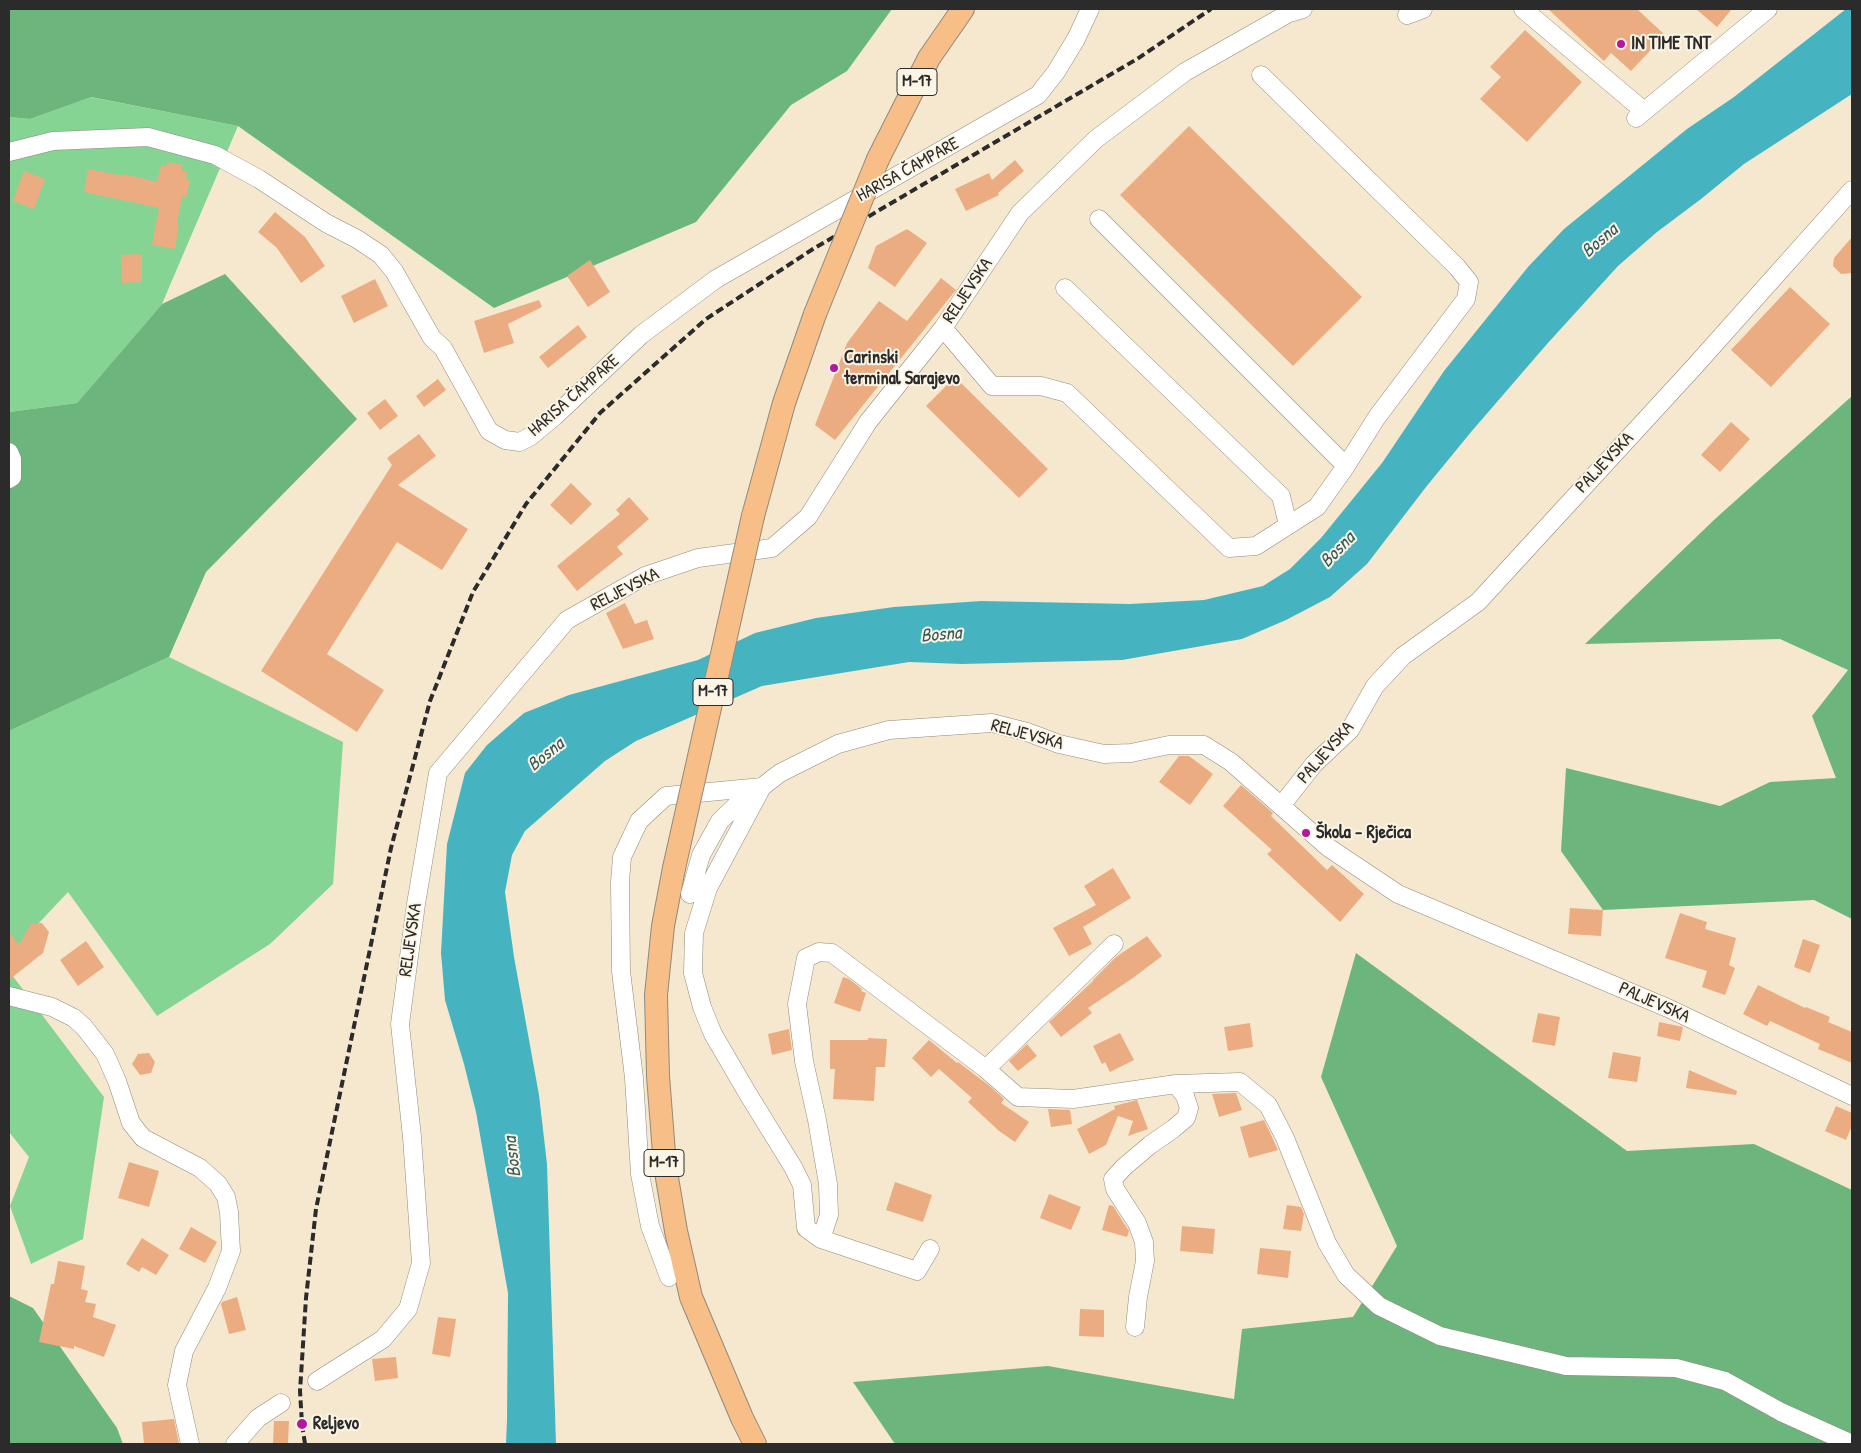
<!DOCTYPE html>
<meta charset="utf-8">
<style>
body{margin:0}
#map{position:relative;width:1861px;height:1453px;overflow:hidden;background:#f6e8ce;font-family:"Patrick Hand",sans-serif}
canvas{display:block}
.frame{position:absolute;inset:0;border:10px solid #2b2b2b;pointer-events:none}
</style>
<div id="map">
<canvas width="1861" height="1453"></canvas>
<div class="frame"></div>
</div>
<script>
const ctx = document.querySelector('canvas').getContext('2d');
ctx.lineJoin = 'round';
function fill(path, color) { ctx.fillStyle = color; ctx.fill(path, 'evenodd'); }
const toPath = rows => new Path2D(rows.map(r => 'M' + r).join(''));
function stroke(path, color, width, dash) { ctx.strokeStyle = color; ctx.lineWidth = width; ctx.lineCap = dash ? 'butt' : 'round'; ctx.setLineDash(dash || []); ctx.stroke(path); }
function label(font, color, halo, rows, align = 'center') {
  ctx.font = font + ' "Patrick Hand",sans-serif'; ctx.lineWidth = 4; ctx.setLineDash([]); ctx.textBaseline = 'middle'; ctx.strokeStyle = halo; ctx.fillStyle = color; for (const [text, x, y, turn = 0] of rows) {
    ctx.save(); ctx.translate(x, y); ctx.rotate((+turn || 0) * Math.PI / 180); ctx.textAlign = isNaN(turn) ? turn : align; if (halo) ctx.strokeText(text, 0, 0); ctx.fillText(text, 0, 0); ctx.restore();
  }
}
fill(toPath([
 [90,97,238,126,162,304,77,403,9,412,9,117,30,119],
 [169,657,343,742,333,884,270,944,157,1016,68,892,9,955,9,731],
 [9,971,104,1097,83,1239,31,1264,10,1206,29,1157,9,1132]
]), '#86d493');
fill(toPath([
 [9,9,892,9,847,71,791,105,696,222,494,308,238,126,91,97,30,119,9,117],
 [225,274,357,419,206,572,169,657,9,731,9,412,77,403,162,304],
 [1852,396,1852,919,1814,900,1603,910,1561,851,1566,768,1720,806,1770,782,1836,778,1812,716,1848,670,1780,639,1585,644,1715,519],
 [1356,953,1627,1151,1754,1144,1852,1190,1852,1444,895,1444,853,1382,1048,1366,1234,1399,1242,1329,1353,1317,1397,1246,1321,1077],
 [9,1296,33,1308,117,1428,123,1444,9,1444]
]), '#6cb67d');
fill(toPath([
 [1846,9,1852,9,1852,94,1744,164,1701,199,1657,232,1618,266,1547,344,1471,432,1426,487,1367,564,1330,597,1286,620,1242,639,1122,660,962,664,909,662,762,686,636,741,605,761,525,831,512,855,505,892,514,957,539,1095,547,1164,556,1444,506,1444,507,1420,508,1293,476,1112,464,1064,445,1000,441,953,447,844,465,773,487,745,524,713,569,695,698,660,755,633,816,618,894,607,981,601,1130,604,1204,600,1263,586,1290,569,1321,538,1382,463,1444,371,1528,267,1564,229,1687,129,1734,97]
]), '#46b4c0');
fill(toPath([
 [1548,9,1637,9,1665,35,1631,71,1611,53,1604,61],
 [1696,9,1732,9,1717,27],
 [1525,30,1582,82,1527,142,1480,99,1501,77,1490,67],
 [1189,126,1362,297,1293,366,1120,195],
 [1015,160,1024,171,998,193,999,195,966,211,955,189,989,173,992,180],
 [167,162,183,165,182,172,187,172,186,179,190,180,186,198,182,197,177,224,179,225,175,249,152,245,159,208,84,192,88,169,124,176,124,174,157,182,161,165,167,166],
 [24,171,45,179,34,209,13,201],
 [275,212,305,237,325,266,301,283,277,248,258,232],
 [907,229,927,243,895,287,868,268,876,246],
 [1852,237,1852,273,1841,274,1833,266,1834,258],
 [142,254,142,282,122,283,121,255],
 [590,260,610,292,588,307,567,276],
 [941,278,956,290,835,440,815,425,847,343,879,301,907,321],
 [375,279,388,306,354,323,341,296],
 [1790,287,1830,324,1771,387,1731,350],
 [539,300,542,307,508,324,514,343,484,353,474,321],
 [578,325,587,337,548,368,539,357],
 [955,377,1048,469,1019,498,926,406],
 [438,379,446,390,424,407,416,396],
 [385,399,398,416,380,430,367,413],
 [1731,422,1750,439,1720,472,1701,455],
 [419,434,436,456,398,485,468,529,442,570,397,542,327,654,384,690,357,732,261,671,392,465,387,458],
 [571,483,592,504,571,525,550,505],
 [629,497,649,519,617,547,623,554,577,591,557,566,620,514,616,510],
 [625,603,635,624,647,620,654,639,623,649,606,613],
 [1179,756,1189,756,1213,774,1190,805,1159,782],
 [1241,785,1273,813,1271,816,1327,870,1332,865,1364,894,1340,922,1267,854,1272,850,1223,806],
 [1113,868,1131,898,1083,927,1092,944,1069,956,1053,928,1096,905,1084,886],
 [1570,908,1603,910,1601,936,1568,934],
 [1680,913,1707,922,1705,929,1736,938,1729,965,1735,968,1725,995,1702,987,1707,971,1665,958],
 [42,923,49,932,43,953,9,980,9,932,19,945,31,924],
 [1147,936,1162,956,1133,978,1088,1008,1092,1013,1061,1037,1049,1022,1093,981,1093,980,1116,957],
 [1803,939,1820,945,1810,973,1794,967],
 [86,941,104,967,78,986,60,960],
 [843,977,849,979,862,989,861,991,866,993,860,1012,834,1003],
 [1758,985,1805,1008,1806,1007,1830,1017,1828,1022,1852,1032,1852,1063,1818,1049,1820,1044,1770,1021,1767,1026,1743,1014],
 [1538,1013,1560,1017,1555,1046,1532,1042],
 [1659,1022,1683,1027,1680,1041,1657,1036],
 [1250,1023,1253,1047,1228,1051,1224,1027],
 [789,1029,792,1050,772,1055,768,1034],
 [1120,1033,1134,1060,1110,1072,1105,1062,1102,1064,1093,1046],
 [868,1038,887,1039,885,1067,876,1067,874,1101,833,1099,835,1069,830,1069,830,1040,868,1040],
 [929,1040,957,1063,958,1062,991,1087,1004,1099,1001,1103,1029,1122,1015,1142,999,1131,968,1102,972,1098,939,1069,931,1077,912,1058],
 [1027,1044,1037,1056,1018,1071,1009,1061],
 [1613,1052,1641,1057,1637,1082,1608,1078],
 [149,1053,155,1062,151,1073,140,1075,132,1064,138,1054],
 [1689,1070,1737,1091,1736,1095,1686,1088],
 [1236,1093,1242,1110,1219,1117,1212,1094],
 [1137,1100,1148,1129,1128,1136,1133,1121,1118,1116,1106,1145,1089,1154,1077,1129,1115,1109,1114,1106],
 [1836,1106,1852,1113,1852,1126,1846,1140,1825,1131],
 [1048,1109,1070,1110,1072,1124,1051,1127],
 [1264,1120,1278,1150,1249,1158,1240,1127],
 [129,1162,159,1171,149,1207,118,1198],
 [895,1182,932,1195,923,1222,886,1210],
 [1049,1194,1081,1207,1071,1230,1040,1218],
 [1109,1205,1113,1206,1127,1228,1129,1231,1127,1237,1102,1230],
 [1287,1205,1301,1207,1304,1214,1301,1231,1283,1229],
 [1182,1226,1215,1229,1213,1254,1180,1251],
 [191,1227,217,1242,205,1263,179,1249],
 [142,1238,169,1255,156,1275,142,1267,139,1272,126,1264],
 [1260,1248,1291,1251,1288,1278,1257,1274],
 [58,1261,85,1266,81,1289,88,1291,85,1302,96,1304,93,1317,116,1325,104,1357,74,1346,74,1349,39,1342,51,1284,54,1284],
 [237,1297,246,1330,229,1334,221,1304,222,1302],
 [1080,1309,1104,1310,1104,1337,1079,1336],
 [438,1317,456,1319,450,1357,432,1354],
 [396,1357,398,1378,375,1381,372,1359],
 [174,1419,179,1444,144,1444,142,1422],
 [274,1421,289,1421,288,1444,273,1444]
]), '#ecac81');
const minor = toPath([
 [1523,9,1644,111],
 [1407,15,1423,9],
 [1636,118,1768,9],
 [9,152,53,141,148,137,215,155,259,179,326,223,357,239,381,255,394,271,432,338,443,348,489,431,505,440,520,442,531,436,555,416,641,335,716,279,1038,95,1056,72,1076,39,1090,9],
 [1099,219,1346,466],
 [1065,288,1281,496,1288,525],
 [943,328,992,386,1041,386,1067,393,1229,548,1256,546,1317,507,1346,466,1377,417,1466,299,1469,282,1457,267,1261,75],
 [9,452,12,459,12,477,9,479],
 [762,787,708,888,694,933,693,973,702,1007,713,1034,748,1094,793,1167,802,1185,806,1228,821,1239,917,1271,930,1249],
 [1281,806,1314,764,1350,730,1375,686,1403,656,1478,602,1694,367,1852,190],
 [690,894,701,855,720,821,744,798,760,788],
 [9,996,52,1007,74,1018,84,1027,105,1054,117,1081,131,1123,143,1138,200,1168,218,1184,226,1197,229,1212,231,1251,217,1288,184,1351,177,1385,190,1444],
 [986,1069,1114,944],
 [821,1239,829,1215,828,1184,817,1120,804,1061,797,1004,806,958,819,952,832,953,986,1069,1018,1097,1073,1099,1176,1084,1240,1082,1268,1105,1285,1138,1327,1243,1346,1275,1379,1306,1440,1336,1566,1366,1676,1368,1725,1381,1781,1412,1852,1444],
 [669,1277,650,1226,640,1174,634,1078,621,971,620,882,622,857,639,821,666,796,762,787,780,773,838,744,889,730,992,723,1027,732,1059,744,1104,754,1131,753,1169,745,1204,745,1231,762,1329,848,1398,894,1670,1009,1852,1096],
 [1135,1327,1138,1297,1145,1261,1144,1242,1137,1223,1115,1189,1113,1179,1124,1167,1150,1145,1173,1129,1186,1118,1189,1108,1185,1096,1176,1084],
 [317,1381,383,1339,408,1309,421,1263,412,1137,400,1024,416,904,438,773,567,620,645,576,698,558,772,548,808,517,868,422,943,328,1020,213,1096,139,1185,72,1289,13,1303,9],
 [235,1444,258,1418,281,1403]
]);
const major = toPath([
 [878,159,929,58,963,9],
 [753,516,784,403,815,314],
 [674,868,663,926,656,995,658,1076,665,1166,676,1231,691,1297,742,1418,755,1444]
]);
stroke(minor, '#908a7c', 19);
stroke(major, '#908a7c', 24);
stroke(minor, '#fff', 18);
stroke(major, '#f7be87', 22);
stroke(toPath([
 [305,1444,302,1424,300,1391,306,1298,316,1209,391,848,430,701,473,592,526,504,600,413,706,319,813,249,1137,59,1211,9]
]), '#2b2b2b', 4, [8, 4]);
const majorBridge = toPath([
 [815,314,878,159],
 [674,868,753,516]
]);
stroke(majorBridge, '#908a7c', 24, []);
stroke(majorBridge, '#f7be87', 22);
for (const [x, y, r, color] of [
 [1621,44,5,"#b5179e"],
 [834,368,5,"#b5179e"],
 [1306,833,5,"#b5179e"],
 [302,1424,6,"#b5179e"]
]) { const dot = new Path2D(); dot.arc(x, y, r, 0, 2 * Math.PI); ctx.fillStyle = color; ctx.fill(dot); stroke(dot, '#fcf5e5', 2); }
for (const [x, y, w] of [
 [917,82,40],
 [713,692,40],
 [664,1163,40]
]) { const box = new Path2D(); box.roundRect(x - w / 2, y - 13.5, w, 27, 4); ctx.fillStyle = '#fcf5e5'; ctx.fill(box); stroke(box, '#2b2b2b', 1); }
label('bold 16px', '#2b2b2b', null, [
 ["M-17",917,82],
 ["M-17",713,692],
 ["M-17",664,1163]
]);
label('bold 18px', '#2b2b2b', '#fcf5e5', [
 ["IN TIME TNT",1631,44],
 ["Carinski",844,358],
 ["terminal Sarajevo",844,379],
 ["Škola - Rječica",1316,833],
 ["Reljevo",313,1424]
], 'left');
label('18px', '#2b2b2b', '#fcf5e5', [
 ["HARISA ČAMPARE",908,170,-29],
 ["RELJEVSKA",968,291,-56],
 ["HARISA ČAMPARE",574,396,-41],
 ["PALJEVSKA",1605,463,-47],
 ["RELJEVSKA",625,590,-27],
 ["RELJEVSKA",1027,735,15],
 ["PALJEVSKA",1326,753,-49],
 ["RELJEVSKA",411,940,-82],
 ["PALJEVSKA",1654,1003,24]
]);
label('italic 19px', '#345b5f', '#fcf5e5', [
 ["Bosna",1600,241,-41],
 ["Bosna",1338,550,-46],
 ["Bosna",941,635,-5],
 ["Bosna",546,755,-39],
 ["Bosna",513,1157,-97]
]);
</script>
